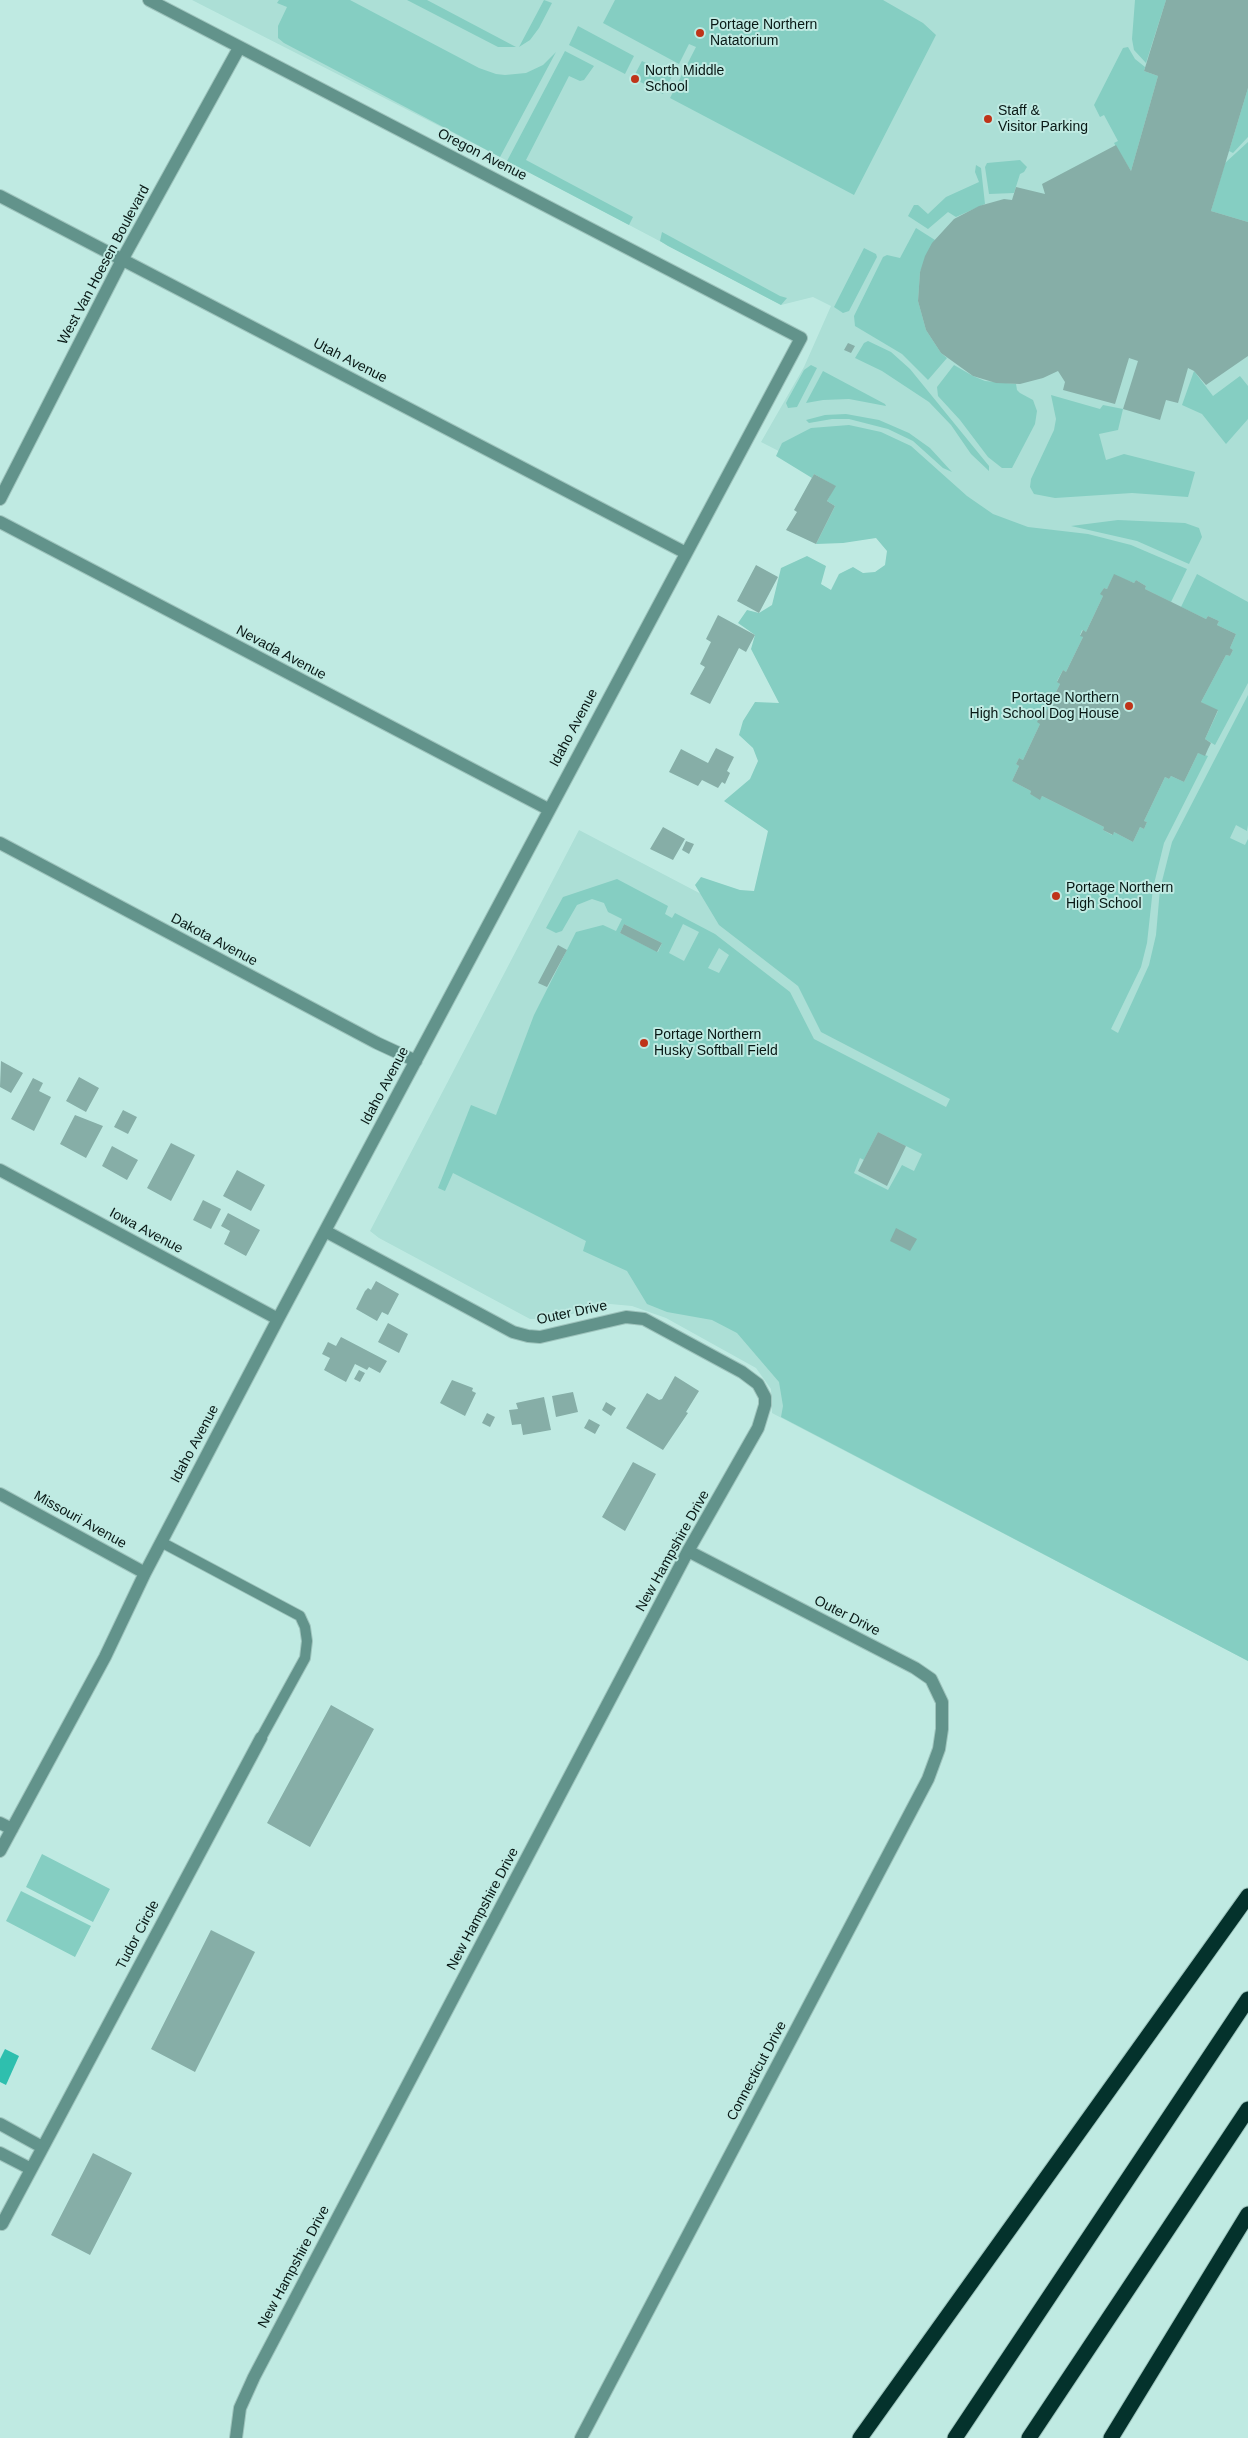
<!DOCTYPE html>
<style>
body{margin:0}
canvas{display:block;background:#bfeae2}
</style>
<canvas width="1248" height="2438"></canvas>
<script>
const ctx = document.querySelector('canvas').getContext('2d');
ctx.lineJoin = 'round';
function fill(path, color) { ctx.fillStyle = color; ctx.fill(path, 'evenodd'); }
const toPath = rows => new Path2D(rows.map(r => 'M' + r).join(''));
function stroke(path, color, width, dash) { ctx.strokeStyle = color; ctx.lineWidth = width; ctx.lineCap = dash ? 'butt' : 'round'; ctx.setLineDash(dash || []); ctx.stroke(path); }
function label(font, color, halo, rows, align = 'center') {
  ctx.font = font + ' Helvetica,sans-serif'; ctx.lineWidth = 4; ctx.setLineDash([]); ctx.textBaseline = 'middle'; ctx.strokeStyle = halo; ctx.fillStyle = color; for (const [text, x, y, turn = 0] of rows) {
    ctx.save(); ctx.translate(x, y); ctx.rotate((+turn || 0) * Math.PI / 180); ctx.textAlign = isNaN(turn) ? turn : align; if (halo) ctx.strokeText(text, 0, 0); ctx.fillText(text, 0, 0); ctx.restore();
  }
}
fill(toPath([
 [192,0,1248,0,1248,1661,772,1413,771,1389,756,1368,666,1318,632,1306,610,1304,553,1319,530,1319,379,1238,370,1231,579,830,829,961,1030,579,761,442,804,367,831,306,813,297,781,305,500,157]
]), '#acdfd6');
fill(toPath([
 [279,0,350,0,479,68,496,74,505,75,526,73,543,65,556,52,500,157,284,43,278,38,278,26,287,7,277,3],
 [407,0,427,0,516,47,498,47],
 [544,0,552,3,539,28,530,40,519,47],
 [615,0,883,0,923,23,936,35,854,195,670,98,696,47,689,44,679,64,603,23],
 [1135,0,1166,0,1146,63,1134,50,1132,39],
 [578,26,634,56,625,74,569,45],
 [1128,47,1135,59,1145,67,1144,71,1158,76,1131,171,1114,143,1118,141,1104,115,1100,117,1094,105,1123,48],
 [565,51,594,66,584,80,580,81,569,76,526,160,633,217,629,225,507,161],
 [642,61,672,76,663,94,633,78],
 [1248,88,1248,137,1233,153,1229,151],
 [1248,142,1248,222,1211,211,1225,163],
 [1020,160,1027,167,1024,172,1020,174,1014,193,989,194,985,167,987,163],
 [976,165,981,168,985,204,956,217,948,212,928,229,908,216,914,205,918,205,928,214,946,197,979,182,975,172],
 [916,228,935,240,920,272,918,301,926,330,941,353,947,358,928,380,902,354,855,326,854,316,883,257,887,255,900,258],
 [662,232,780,296,787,298,781,305,668,246,660,241],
 [864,248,876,254,877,257,849,311,843,313,834,307],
 [868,341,891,352,910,369,989,466,989,471,971,454,951,425,929,402,882,371,855,358,864,343],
 [811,365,817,368,797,407,788,408,786,403,788,399,804,370],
 [954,365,973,376,985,381,1016,384,1017,390,1020,393,1033,400,1037,411,1035,424,1012,468,1002,468,988,457,960,420,938,396,937,387],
 [823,371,885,404,886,406,849,399,823,400,806,403],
 [1194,371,1213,396,1240,376,1248,386,1248,419,1226,444,1202,414,1182,405],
 [1051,395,1100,409,1103,405,1123,409,1118,430,1099,434,1106,460,1124,454,1195,472,1188,497,1132,493,1055,498,1034,494,1030,487,1031,479,1054,430,1056,419],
 [846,414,879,420,909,433,930,448,952,472,943,468,913,441,888,429,849,419,832,419,809,423,806,420,825,415],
 [849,425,881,432,911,446,967,496,993,514,1028,527,1088,534,1131,545,1187,569,1171,602,1145,589,1146,586,1136,580,1134,583,1114,575,1107,589,1104,588,1101,594,1103,596,1086,632,1082,630,1080,635,1083,637,1066,672,1063,670,1057,681,1060,684,1043,718,1040,716,1040,724,1023,760,1019,758,1016,764,1019,766,1012,781,1031,791,1030,794,1040,799,1042,796,1104,827,1103,830,1112,835,1114,832,1133,842,1140,827,1144,829,1147,822,1144,821,1165,777,1169,779,1171,776,1184,782,1198,753,1208,756,1164,843,1153,888,1147,943,1141,967,1111,1029,1118,1033,1149,965,1156,935,1160,889,1172,842,1248,695,1248,825,1247,831,1236,825,1230,838,1245,845,1248,839,1248,1661,781,1417,783,1406,779,1382,737,1333,712,1320,667,1312,647,1304,627,1271,583,1251,586,1241,453,1173,445,1191,438,1188,471,1105,496,1115,534,1015,576,932,603,925,616,931,622,919,608,912,604,903,592,899,577,905,562,931,556,933,546,928,563,897,617,879,668,906,665,914,672,918,675,913,715,934,790,992,814,1039,946,1107,950,1099,821,1032,798,986,719,925,695,885,701,877,740,890,754,891,768,831,724,801,750,779,758,761,753,748,739,735,743,721,755,702,779,703,751,649,755,635,738,623,747,610,759,613,772,605,781,568,807,556,826,566,821,584,831,590,839,574,853,567,863,573,875,572,885,565,887,551,876,538,843,543,816,544,835,506,827,501,835,486,814,474,812,478,776,456,782,443,811,428],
 [624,924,662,943,658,952,620,933],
 [683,924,699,932,684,961,669,953],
 [719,948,729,955,719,973,708,968],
 [878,1132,922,1154,914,1171,902,1165,888,1190,854,1173,860,1158,864,1160],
 [1118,520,1185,523,1199,528,1202,537,1189,564,1137,541,1071,526],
 [1197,574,1248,602,1248,683,1215,745,1205,739,1218,711,1201,702,1226,655,1230,656,1233,650,1230,648,1236,634,1217,625,1219,621,1208,616,1206,619,1181,607],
 [42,1854,110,1889,93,1922,26,1887],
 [21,1891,91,1926,75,1957,6,1921]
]), '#85cec2');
fill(toPath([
 [5,2049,19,2056,6,2085,0,2082,0,2059]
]), '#2ebfae');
fill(toPath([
 [1166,0,1248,0,1248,88,1211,211,1248,222,1248,356,1206,385,1194,371,1188,368,1178,403,1166,400,1160,420,1123,409,1138,361,1129,358,1115,404,1063,390,1065,382,1058,371,1043,378,1020,384,996,383,973,376,941,353,926,330,918,301,920,272,925,256,932,243,954,219,979,206,1004,199,1012,200,1016,187,1045,194,1042,184,1116,145,1131,171,1158,76,1144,71],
 [848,343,855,346,851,353,844,350],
 [814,474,836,486,827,501,835,506,816,544,786,530,797,512,794,510],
 [756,565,778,577,759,613,737,601],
 [1114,574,1134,583,1136,580,1146,586,1145,589,1206,619,1208,616,1219,621,1217,625,1236,634,1230,648,1233,650,1230,656,1226,655,1201,702,1218,710,1205,739,1211,743,1208,749,1205,756,1198,753,1184,782,1171,776,1169,779,1165,777,1144,821,1147,822,1144,829,1140,827,1133,842,1114,832,1113,835,1103,830,1104,827,1042,796,1040,800,1030,794,1031,791,1012,781,1019,766,1016,764,1019,758,1023,760,1040,724,1037,722,1040,716,1043,718,1060,684,1057,682,1063,670,1066,672,1083,637,1080,636,1083,630,1086,632,1103,596,1100,594,1104,588,1107,589],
 [718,615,755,635,746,652,739,648,710,704,690,694,705,667,700,664,711,642,706,639],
 [716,748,734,757,727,771,730,773,725,784,722,782,718,788,702,780,698,786,669,772,681,749,708,763],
 [663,827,685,839,673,860,650,849],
 [686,841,694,844,689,854,682,850],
 [624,924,662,943,657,952,620,933],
 [558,945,567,950,547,987,538,983],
 [1,1061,23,1073,11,1093,0,1087],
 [79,1077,99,1088,86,1112,66,1101],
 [33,1078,43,1083,39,1091,51,1097,34,1131,11,1119],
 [123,1110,137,1117,128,1134,114,1127],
 [75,1115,103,1126,86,1158,60,1144],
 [878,1132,906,1146,887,1186,858,1171],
 [171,1143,195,1155,171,1201,147,1188],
 [112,1146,138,1160,127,1180,102,1166],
 [237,1170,265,1185,251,1211,223,1196],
 [203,1200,221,1209,211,1229,193,1220],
 [228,1213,260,1230,246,1256,224,1244,230,1231,221,1226],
 [896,1228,917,1239,910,1251,890,1241],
 [376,1281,399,1294,388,1315,382,1312,377,1321,356,1309,365,1291,368,1288,371,1290],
 [388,1323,408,1334,399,1353,378,1342],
 [341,1337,387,1361,380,1373,369,1367,367,1370,355,1364,346,1382,324,1370,330,1358,322,1354,328,1342,336,1346],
 [359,1370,365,1373,360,1382,354,1379],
 [675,1376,699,1391,686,1412,688,1413,663,1450,626,1428,647,1393,659,1400,662,1399],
 [452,1380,473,1388,472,1391,476,1393,465,1416,440,1403],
 [573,1392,578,1412,556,1417,552,1396],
 [544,1397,551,1430,523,1435,521,1424,512,1425,509,1410,518,1409,516,1403],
 [606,1402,616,1408,611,1416,602,1410],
 [487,1413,495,1417,490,1427,482,1423],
 [589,1419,600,1425,595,1434,584,1428],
 [633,1462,656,1474,625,1531,602,1517],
 [331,1705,374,1729,310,1847,267,1823],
 [211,1930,255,1952,195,2072,151,2049],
 [93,2153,132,2173,90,2255,51,2235]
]), '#86aea7');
const lane = toPath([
 [161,1542,300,1616,305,1627,307,1641,305,1658,261,1738]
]);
const street = toPath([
 [0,196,686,553],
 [0,499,122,260,239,48],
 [0,522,548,809],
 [0,843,377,1043,416,1061],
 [0,1170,278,1319],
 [0,1494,145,1573],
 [0,1823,12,1829],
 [0,1851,105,1657,145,1573,278,1319,801,338,149,0],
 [0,2124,42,2147],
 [0,2153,31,2169],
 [2,2224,261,1738],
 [236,2438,240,2408,254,2377,688,1551,758,1428,765,1405,765,1397,758,1384,742,1372,644,1319,626,1317,540,1337,528,1336,513,1332,325,1231],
 [581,2438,928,1779,939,1749,942,1729,942,1702,931,1679,915,1668,688,1551]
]);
const highway = toPath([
 [860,2438,1248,1896],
 [955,2438,1248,1999],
 [1029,2438,1248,2109],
 [1111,2438,1248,2214]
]);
stroke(lane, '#9ec4bd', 12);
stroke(street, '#9ec4bd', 14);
stroke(highway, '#9ec4bd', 17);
stroke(lane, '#62938b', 10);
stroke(street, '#62938b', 12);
stroke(highway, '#04322c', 15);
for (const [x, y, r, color] of [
 [700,33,5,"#bf3419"],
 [635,79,5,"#bf3419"],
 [988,119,5,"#bf3419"],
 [1129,706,5,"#bf3419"],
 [1056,896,5,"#bf3419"],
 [644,1043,5,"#bf3419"]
]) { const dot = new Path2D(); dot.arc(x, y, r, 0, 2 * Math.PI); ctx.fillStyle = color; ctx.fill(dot); stroke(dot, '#bfeae2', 2); }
label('14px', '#081815', '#bfeae2', [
 ["Portage Northern",710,25],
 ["Natatorium",710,41],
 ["North Middle",645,71],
 ["School",645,87],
 ["Staff &",998,111],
 ["Visitor Parking",998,127],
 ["Portage Northern",1119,698,"right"],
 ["High School Dog House",1119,714,"right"],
 ["Portage Northern",1066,888],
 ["High School",1066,904],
 ["Portage Northern",654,1035],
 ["Husky Softball Field",654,1051]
], 'left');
label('14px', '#081815', '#bfeae2', [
 ["Oregon Avenue",482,155,27],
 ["West Van Hoesen Boulevard",104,265,-62],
 ["Utah Avenue",350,361,27],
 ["Nevada Avenue",281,653,28],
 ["Idaho Avenue",574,728,-62],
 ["Dakota Avenue",214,940,28],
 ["Idaho Avenue",385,1086,-62],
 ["Iowa Avenue",146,1231,28],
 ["Outer Drive",572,1313,-12],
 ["Idaho Avenue",195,1444,-62],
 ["Missouri Avenue",80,1520,29],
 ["New Hampshire Drive",673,1551,-61],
 ["Outer Drive",847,1616,27],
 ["New Hampshire Drive",483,1909,-62],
 ["Tudor Circle",138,1935,-62],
 ["Connecticut Drive",757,2071,-62],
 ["New Hampshire Drive",294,2267,-62]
]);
</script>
